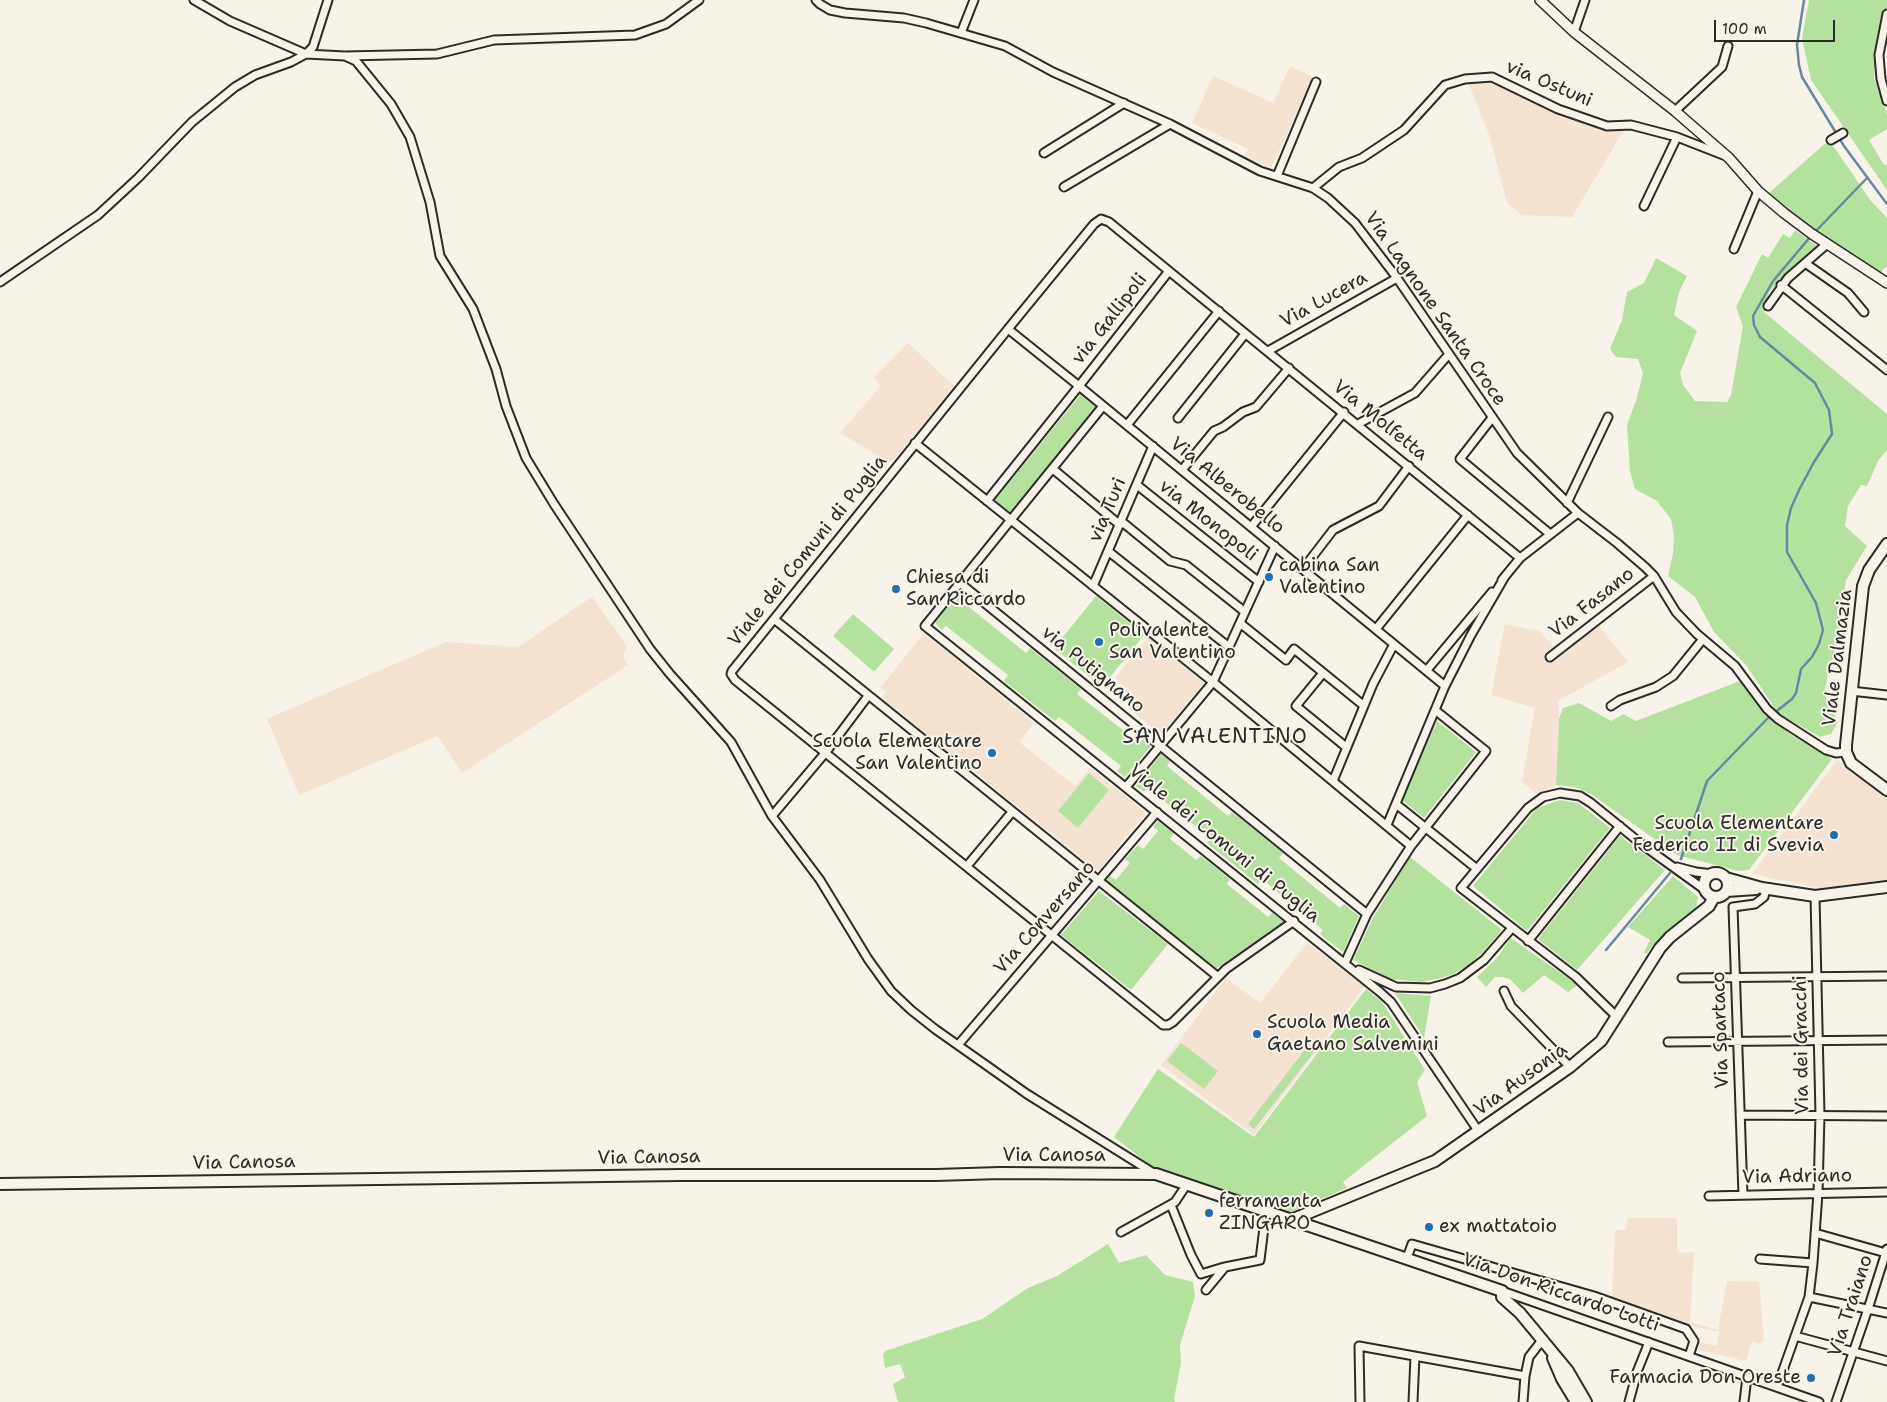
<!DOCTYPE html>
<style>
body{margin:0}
#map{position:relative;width:1887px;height:1402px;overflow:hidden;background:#f7f3e8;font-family:"Shantell Sans",sans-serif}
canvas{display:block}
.scale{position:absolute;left:1714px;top:20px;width:121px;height:22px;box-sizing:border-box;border:2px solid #2b2b2b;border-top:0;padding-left:6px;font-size:15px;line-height:18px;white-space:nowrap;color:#2b2b2b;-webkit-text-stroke:4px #f7f3e8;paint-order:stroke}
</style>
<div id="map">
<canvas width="1887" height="1402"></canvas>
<div class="scale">100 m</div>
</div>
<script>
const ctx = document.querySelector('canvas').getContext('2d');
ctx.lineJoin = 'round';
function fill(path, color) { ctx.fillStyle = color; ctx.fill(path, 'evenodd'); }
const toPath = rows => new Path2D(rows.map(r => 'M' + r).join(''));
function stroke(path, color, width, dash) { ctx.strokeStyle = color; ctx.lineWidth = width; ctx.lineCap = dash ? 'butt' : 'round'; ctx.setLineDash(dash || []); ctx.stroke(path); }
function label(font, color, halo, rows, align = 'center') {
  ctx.font = font + ' "Shantell Sans",sans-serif'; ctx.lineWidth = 4; ctx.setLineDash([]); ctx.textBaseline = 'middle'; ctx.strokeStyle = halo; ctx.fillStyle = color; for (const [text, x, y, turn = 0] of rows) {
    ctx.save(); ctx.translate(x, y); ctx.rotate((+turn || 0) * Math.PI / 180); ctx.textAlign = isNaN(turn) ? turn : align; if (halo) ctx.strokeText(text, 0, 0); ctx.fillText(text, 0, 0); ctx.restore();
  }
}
fill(toPath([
 [1290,66,1313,77,1271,168,1245,157,1248,149,1192,123,1213,76,1273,103],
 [1492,80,1562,115,1609,129,1624,130,1572,217,1522,215,1507,203,1490,137,1468,82],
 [908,343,955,387,891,463,840,433,881,386,873,378],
 [592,597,627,646,623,657,628,665,462,773,438,736,299,795,267,719,446,642,518,647],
 [1505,624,1539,631,1561,654,1598,625,1628,662,1558,701,1559,719,1556,785,1536,794,1522,781,1535,708,1491,695],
 [924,633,1034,723,1019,742,1075,786,1090,768,1146,813,1098,871,882,698,886,692,880,688],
 [1149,637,1204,683,1161,735,1127,707,1134,694,1115,678],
 [1837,760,1887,796,1887,883,1825,889,1752,874],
 [1307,943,1365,986,1254,1135,1161,1065,1226,978,1260,1003],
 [1627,1218,1677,1218,1677,1253,1694,1252,1690,1322,1718,1330,1727,1281,1759,1282,1764,1340,1760,1344,1752,1341,1746,1361,1698,1350,1699,1342,1717,1346,1719,1332,1695,1327,1612,1298,1615,1230,1626,1230]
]), '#f4e2d2');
fill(toPath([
 [1809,0,1887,0,1887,12,1877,39,1874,78,1887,114,1887,129,1869,140,1884,165,1887,164,1887,190,1811,80,1802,38],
 [1829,140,1871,201,1887,218,1887,266,1879,274,1804,225,1769,193],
 [1795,230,1820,248,1795,266,1769,292,1764,312,1887,414,1887,450,1878,461,1867,486,1861,485,1848,506,1845,526,1867,546,1846,580,1837,644,1828,673,1824,694,1838,722,1831,734,1820,737,1781,715,1774,707,1746,665,1714,632,1695,597,1668,576,1673,553,1674,535,1671,519,1657,501,1635,489,1630,471,1627,425,1637,398,1643,373,1638,359,1616,357,1610,349,1622,320,1627,292,1644,283,1656,258,1687,276,1679,292,1674,315,1697,331,1680,373,1683,385,1695,401,1727,402,1731,395,1743,326,1736,307,1762,254,1768,258,1783,234,1790,238],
 [1081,394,1097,407,1011,513,995,500],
 [959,592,967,599,964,603,1026,653,1030,648,1081,689,1077,694,1139,743,1143,739,1151,746,1125,777,1117,771,1121,766,1059,717,1055,721,1004,681,1008,675,946,626,942,630,935,623],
 [1096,596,1144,635,1102,687,1054,648],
 [853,614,894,649,874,672,833,636],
 [1740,681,1761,710,1790,734,1832,759,1749,870,1738,871,1677,855,1591,794,1575,787,1556,785,1559,719,1563,708,1579,703,1611,721,1623,714,1636,721],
 [1437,721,1476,752,1424,818,1402,800],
 [1161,754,1170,761,1167,766,1228,816,1232,812,1283,853,1279,858,1340,908,1344,904,1359,916,1343,952,1320,934,1323,930,1262,879,1258,884,1207,843,1210,838,1148,788,1144,792,1136,786],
 [1089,773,1109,790,1078,828,1058,811],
 [1560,800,1578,803,1610,828,1527,931,1473,886,1537,808],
 [1158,821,1174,833,1170,839,1196,860,1201,856,1230,879,1227,884,1268,917,1272,913,1284,922,1216,969,1106,881,1110,876,1116,880,1130,863,1125,859,1138,845,1143,849,1158,831,1153,827],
 [1620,836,1665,870,1577,970,1538,939],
 [1410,857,1502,930,1482,953,1468,965,1454,974,1441,978,1421,982,1391,979,1353,960,1373,918],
 [1673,876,1698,897,1696,908,1658,939,1646,954,1644,952,1650,940,1628,927],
 [1099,891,1168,944,1131,990,1061,935],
 [1511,938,1578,985,1568,992,1544,975,1523,993,1510,979,1502,977,1495,977,1486,987,1477,977,1496,959],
 [1366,989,1382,1002,1425,1070,1417,1082,1427,1116,1343,1182,1347,1188,1291,1212,1152,1167,1114,1137,1158,1069,1254,1137],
 [1395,993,1431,996,1424,1038],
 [1181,1043,1218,1071,1204,1089,1167,1061],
 [1307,1047,1314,1052,1254,1129,1248,1124],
 [1108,1244,1119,1263,1146,1255,1165,1275,1193,1282,1195,1296,1180,1345,1181,1363,1174,1399,1175,1402,898,1402,893,1384,905,1377,900,1364,885,1368,883,1355,885,1351,982,1319,1028,1288,1057,1276]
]), '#b5e19f');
stroke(toPath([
 [1804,0,1797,45,1799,65,1802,77,1844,146,1887,204],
 [1815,232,1867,178],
 [1681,859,1707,781,1768,718,1792,699,1796,693,1801,669,1812,657,1819,644,1823,630,1816,603,1787,552,1787,525,1791,508,1800,488,1814,462,1832,434,1829,410,1815,383,1760,337,1754,325,1753,316,1773,281,1811,236],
 [1606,950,1670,873]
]), '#6789a0', 2.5);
const minor = toPath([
 [194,0,230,21,306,54,345,56,437,54,494,40,635,35,666,24,699,0],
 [816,0,820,4,830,10,845,13,904,18,926,23,1005,46,1053,72,1170,124,1260,171,1313,188,1328,198,1355,223,1397,278,1517,453,1578,513,1617,543,1645,567,1654,576,1676,612,1697,634,1735,666,1767,709,1778,719,1826,750,1836,753,1846,752],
 [1887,14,1879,55,1881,79,1887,101],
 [1574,32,1585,0],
 [961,33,974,0],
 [345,56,356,61,391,104,410,137,430,202,440,256,473,309,496,369,506,406,526,458,554,504,650,649,670,674,731,742,772,816,820,880,868,959,891,991,911,1010,935,1029,1027,1094,1155,1174],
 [1675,111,1722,67,1728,46],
 [1831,140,1843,133],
 [1044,153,1124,103],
 [1277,176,1316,82],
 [1064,187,1170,124],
 [1313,188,1339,167,1362,158,1404,130,1445,85,1465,79,1492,77,1558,109,1607,126,1631,125,1677,137,1723,155],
 [1644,206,1677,137],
 [1734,249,1758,191],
 [1805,263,1848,293,1864,312],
 [1169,271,1079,386,1445,686],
 [0,282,98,215,138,178,192,122,235,87,255,75,291,62,306,54,313,47,328,0],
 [1781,285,1887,370],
 [1768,306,1788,278,1827,244],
 [1268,351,1397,278],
 [1103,406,925,626,1380,992,1391,1002,1479,1132],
 [1178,418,1245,334],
 [1492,418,1460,459,1550,534],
 [1358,424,1415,393,1449,354],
 [1127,425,1219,311],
 [915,443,1213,682,1411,846],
 [1053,469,1120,525],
 [1182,470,1214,431,1223,427,1243,412,1256,407,1289,368],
 [1137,485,1259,582],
 [987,501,1079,386,1008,329],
 [1567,503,1608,417],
 [1121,521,1170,561,1186,565,1245,612],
 [1251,527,1344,412],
 [1108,551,1229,647],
 [1303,569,1333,530,1379,506,1409,466],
 [1502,580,1520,558,1578,513],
 [960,583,1367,914],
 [1093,586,1153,446],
 [774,619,1217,976],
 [1240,623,1286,660,1294,649,1363,705],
 [1376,629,1468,515],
 [1550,657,1654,576],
 [1427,670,1492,592],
 [1323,673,1296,706,1346,747],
 [1851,691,1887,695],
 [1611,706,1620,700,1656,687,1673,676,1703,639],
 [1333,781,1373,684,1394,644],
 [1126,787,1213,682,1275,546],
 [1396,804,1477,869],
 [772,816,826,752,868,696],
 [1387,825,1445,686,1471,635,1504,578],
 [967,866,1012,812],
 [1677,867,1696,872,1713,874],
 [1294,921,1226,969,1173,1022,1168,1025,1163,1025,735,680,731,674,732,671,1008,329,1094,224,1101,219,1109,222,1520,558],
 [1528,941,1620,826],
 [1345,963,1367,914,1411,846,1486,751,1435,710],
 [1359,970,1396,987,1430,988,1445,984,1460,978,1484,960,1512,928],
 [1682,978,1887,976],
 [1504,991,1511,1006,1570,1067],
 [1617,1017,1576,977,1461,888,1528,808,1543,797,1560,793,1580,796,1591,803,1644,846,1705,890],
 [1668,1042,1887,1040],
 [958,1045,1157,812],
 [1740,1115,1887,1116],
 [1743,1195,1733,907,1755,904,1764,897,1766,889],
 [1709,1196,1887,1192],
 [1171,1205,1191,1255,1201,1274,1224,1267],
 [1121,1232,1175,1202,1187,1184],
 [1815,1233,1886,1253],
 [1407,1258,1412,1244,1594,1296,1686,1329,1694,1341,1689,1356],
 [1760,1259,1813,1263],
 [1206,1290,1225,1267,1260,1260,1266,1211],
 [1502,1291,1819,1402],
 [1809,1297,1887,1313],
 [1795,1336,1887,1361],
 [1777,1387,1809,1297,1813,1263,1818,1193,1820,1115,1815,896],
 [1360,1402,1359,1346,1525,1376],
 [1413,1402,1415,1356],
 [1523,1402,1525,1376,1529,1357,1543,1339],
 [1629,1402,1637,1372,1649,1342],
 [1744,1402,1747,1377],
 [1836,1402,1868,1309,1887,1249]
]);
const tertiary = toPath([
 [1540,0,1574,32,1675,111,1729,158,1758,191,1784,213,1812,234,1887,283]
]);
const secondary = toPath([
 [1887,544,1869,570,1863,586,1846,745,1846,752,1851,763,1887,790],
 '1704 885a12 12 0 1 1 24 0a12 12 0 1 1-24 0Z',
 [1726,878,1762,888,1815,896,1887,887],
 [1727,891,1756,889],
 [0,1184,681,1175,936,1175,1000,1173,1156,1174,1502,1291,1502,1297,1520,1313,1568,1371,1586,1402],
 [1291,1220,1435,1161,1570,1067,1601,1041,1660,948,1670,937,1709,906,1714,897],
 [1553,1358,1562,1379,1576,1402]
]);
stroke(minor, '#2b2b2b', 11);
stroke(tertiary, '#2b2b2b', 12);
stroke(secondary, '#2b2b2b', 14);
stroke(minor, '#f7f3e8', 7);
stroke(tertiary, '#f7f3e8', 9);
stroke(secondary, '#f7f3e8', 10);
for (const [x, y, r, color] of [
 [1269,577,5,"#1f6fb2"],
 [896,589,5,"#1f6fb2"],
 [1099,642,5,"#1f6fb2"],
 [992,753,5,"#1f6fb2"],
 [1834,835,5,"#1f6fb2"],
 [1257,1034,5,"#1f6fb2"],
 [1209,1213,5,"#1f6fb2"],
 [1429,1227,5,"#1f6fb2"],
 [1811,1378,5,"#1f6fb2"]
]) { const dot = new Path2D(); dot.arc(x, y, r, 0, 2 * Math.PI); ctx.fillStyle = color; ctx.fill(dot); stroke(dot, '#f7f3e8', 2); }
label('19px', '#2b2b2b', '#f7f3e8', [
 ["via Ostuni",1549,84,23],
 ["Via Lucera",1324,300,-29],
 ["Via Lagnone Santa Croce",1435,309,55],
 ["via Gallipoli",1110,319,-52],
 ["Via Molfetta",1380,421,39],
 ["Via Alberobello",1227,486,39],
 ["via Turi",1108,510,-67],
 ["via Monopoli",1208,521,38],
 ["Viale dei Comuni di Puglia",808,551,-51],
 ["Via Fasano",1592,603,-38],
 ["Viale Dalmazia",1838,658,-83],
 ["via Putignano",1093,670,39],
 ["Viale dei Comuni di Puglia",1224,844,39],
 ["Via Conversano",1045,918,-49],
 ["Via Spartaco",1721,1030,-92],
 ["Via dei Gracchi",1802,1045,-91],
 ["Via Ausonia",1521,1080,-36],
 ["Via Canosa",1054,1156],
 ["Via Canosa",649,1158,-1],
 ["Via Canosa",244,1163,-1],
 ["Via Adriano",1797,1177,-1],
 ["Via Don Riccardo Lotti",1561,1293,19],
 ["Via Traiano",1851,1306,-72]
]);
label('19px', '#2b2b2b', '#f7f3e8', [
 ["cabina San",1279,566],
 ["Valentino",1279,588],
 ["Chiesa di",906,578],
 ["San Riccardo",906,600],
 ["Polivalente",1109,631],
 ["San Valentino",1109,653],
 ["Scuola Elementare",982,742,"right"],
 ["San Valentino",982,764,"right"],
 ["Scuola Elementare",1824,824,"right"],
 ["Federico II di Svevia",1824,846,"right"],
 ["Scuola Media",1267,1023],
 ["Gaetano Salvemini",1267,1045],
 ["ferramenta",1219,1202],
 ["ZINGARO",1219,1224],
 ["ex mattatoio",1439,1227],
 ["Farmacia Don Oreste",1801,1378,"right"]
], 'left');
ctx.letterSpacing = '1px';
label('21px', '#2b2b2b', '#f7f3e8', [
 ["SAN VALENTINO",1215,738]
]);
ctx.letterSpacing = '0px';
</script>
